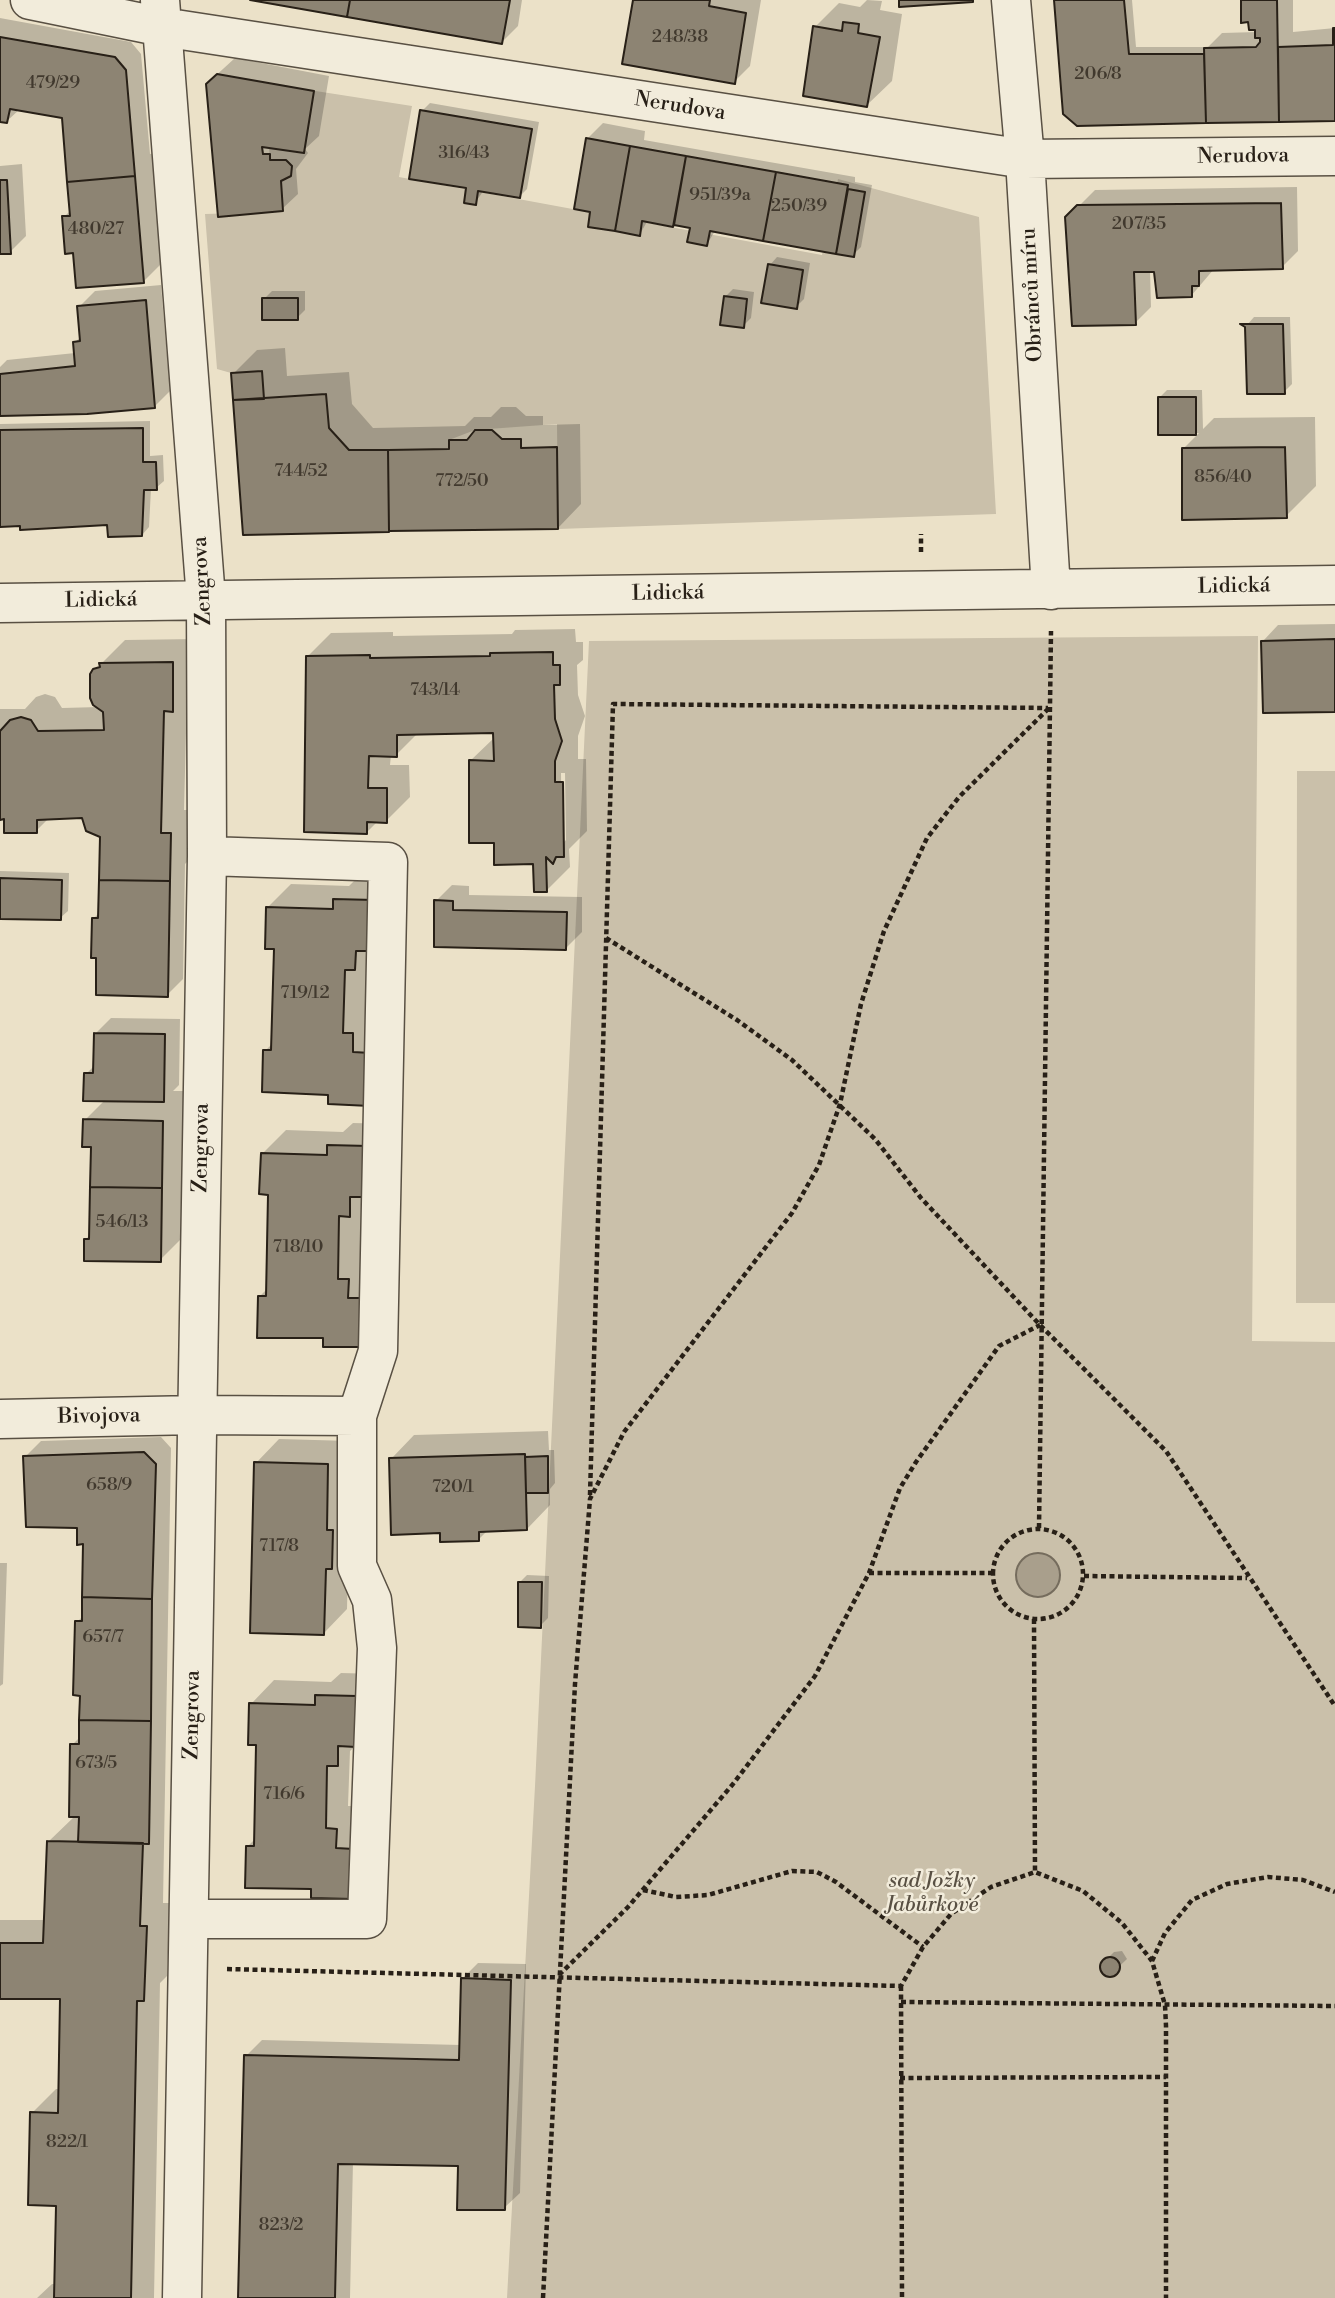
<!DOCTYPE html>
<meta charset="utf-8">
<style>
body{margin:0}
canvas{display:block;background:#ebe1c8}
</style>
<canvas width="1335" height="2298"></canvas>
<script>
const ctx = document.querySelector('canvas').getContext('2d');
ctx.lineJoin = 'round';
function fill(path, color) { ctx.fillStyle = color; ctx.fill(path, 'evenodd'); }
const toPath = rows => new Path2D(rows.map(r => 'M' + r).join(''));
function stroke(path, color, width, dash) { ctx.strokeStyle = color; ctx.lineWidth = width; ctx.lineCap = dash ? 'butt' : 'round'; ctx.setLineDash(dash || []); ctx.stroke(path); }
function label(font, color, halo, rows, align = 'center') {
  ctx.font = font + ' "Libre Bodoni",serif'; ctx.lineWidth = 5; ctx.setLineDash([]); ctx.textBaseline = 'middle'; ctx.strokeStyle = halo; ctx.fillStyle = color; for (const [text, x, y, turn = 0] of rows) {
    ctx.save(); ctx.translate(x, y); ctx.rotate((+turn || 0) * Math.PI / 180); ctx.textAlign = isNaN(turn) ? turn : align; if (halo) ctx.strokeText(text, 0, 0); ctx.fillText(text, 0, 0); ctx.restore();
  }
}
fill(toPath([
 [290,87,412,106,399,177,822,255,838,179,979,217,996,514,558,529,557,424,475,430,449,440,449,449,349,450,264,399,262,371,231,373,217,369,205,214,271,212,269,145],
 [1258,636,1252,1341,1335,1342,1335,2298,507,2298,535,1786,589,641],
 [1297,771,1335,771,1335,1303,1296,1303]
]), '#cac0aa');
const water = toPath([
 '1016 1575a22 22 0 1 1 44 0a22 22 0 1 1-44 0Z'
]);
fill(water, '#a99f8c');
stroke(water, '#756c5d', 2);
fill(toPath([
 [260,0,522,0,518,26,502,42],
 [635,0,761,0,750,66,734,82],
 [867,0,882,1,880,10,902,14,892,81,868,104,805,94,815,27,839,3,860,7],
 [1056,0,1132,0,1136,47,1208,47,1222,33,1257,32,1242,0,1293,0,1293,32,1335,28,1335,119,1078,124],
 [0,18,131,42,141,54,150,154,158,153,167,258,144,281,75,252,64,217,72,209,64,116,20,109,7,121,0,120],
 [235,58,329,76,319,136,305,149,308,153,296,169,298,194,282,209,212,79],
 [430,103,539,122,527,189,520,196,484,190,475,203,422,111],
 [603,123,645,131,644,140,855,177,855,182,872,185,861,247,853,255,715,231,707,244,692,227,648,220,640,234,592,210,587,139],
 [22,164,26,236,10,252,0,253,0,166],
 [1297,187,1298,251,1282,267,1214,269,1191,296,1155,270,1150,270,1151,307,1135,323,1067,218,1095,190],
 [777,257,810,263,804,299,796,307,770,265],
 [161,285,170,391,154,407,0,414,0,367,7,360,75,353,74,343,82,336,79,307,95,291],
 [733,289,754,292,751,318,743,326,725,297],
 [272,291,305,291,305,310,297,318,264,299],
 [1254,317,1290,317,1292,384,1284,392,1247,325],
 [285,348,287,376,349,372,352,404,373,428,465,426,474,417,491,417,501,407,516,407,526,416,543,416,543,425,580,424,581,504,558,528,244,533,233,374,257,350],
 [1167,390,1202,390,1203,429,1214,418,1315,417,1316,486,1286,516,1183,449,1199,433,1160,433,1160,397],
 [150,421,150,456,163,455,164,481,156,488,151,489,149,527,142,535,109,523,0,525,0,424],
 [1335,624,1335,710,1263,641,1278,625],
 [575,629,576,642,583,642,583,660,577,665,578,695,585,716,578,736,578,759,586,759,587,831,569,849,570,867,546,891,535,862,496,841,470,761,495,737,495,731,419,732,396,755,391,755,390,765,409,765,410,797,386,821,378,821,367,832,308,656,331,633,393,632,393,636,512,634,515,630],
 [561,773,565,773,566,840,562,844],
 [196,639,196,686,187,695,184,810,193,810,193,856,185,864,183,979,167,995,98,956,93,919,100,912,102,836,83,817,49,818,36,831,0,818,0,709,25,709,36,697,45,694,55,697,62,708,99,707,95,670,125,640],
 [0,871,69,873,68,911,60,918,0,918],
 [358,877,398,877,393,1030,330,1093,265,1051,273,1043,275,948,267,908,291,884,349,886],
 [452,885,469,886,469,895,582,897,582,932,566,948,436,946,436,901],
 [111,1018,180,1019,179,1085,173,1091,193,1091,190,1230,160,1260,86,1239,91,1234,93,1145,85,1120,106,1099,86,1074,95,1065,95,1034],
 [353,1123,392,1124,389,1276,325,1336,259,1297,268,1288,270,1193,262,1154,286,1130,343,1132],
 [548,1431,549,1450,554,1450,555,1483,550,1489,550,1505,527,1529,488,1530,479,1539,442,1531,391,1459,414,1435],
 [161,1437,171,1448,163,1903,170,1903,167,1976,160,1983,154,2298,37,2298,52,2284,56,2284,58,2204,32,2113,56,2089,60,2089,62,1997,0,1997,0,1920,46,1920,48,1842,75,1816,72,1745,81,1736,77,1622,84,1615,85,1543,78,1527,25,1457,41,1441],
 [279,1439,351,1441,347,1609,324,1633,256,1463],
 [0,1563,7,1563,3,1684,0,1686],
 [527,1575,549,1576,548,1618,540,1626,519,1583],
 [341,1673,380,1674,361,1741,350,1751,348,1806,359,1806,376,1826,313,1887,247,1847,256,1838,258,1743,251,1704,274,1680,331,1682],
 [1122,1951,1127,1959,1110,1975,1104,1970,1106,1960,1114,1952],
 [478,1963,526,1964,520,2193,504,2208,460,2164,353,2162,350,2298,240,2298,246,2056,262,2040,461,2045,462,1979]
]), '#0003');
const building = toPath([
 [250,0,350,0,347,17,250,0],
 [350,0,510,0,502,44,347,17,350,0],
 [633,0,710,0,709,6,746,13,735,84,622,64,633,0],
 [899,0,973,0,973,2,899,7,899,0],
 [1054,0,1124,0,1129,54,1204,54,1206,123,1077,126,1063,114,1054,0],
 [1241,0,1277,0,1279,122,1206,123,1204,48,1256,47,1260,42,1260,38,1255,38,1255,30,1249,30,1248,22,1241,23,1241,0],
 [843,22,859,24,858,33,880,37,867,107,803,96,813,26,842,31,843,22],
 [1333,28,1335,28,1335,121,1279,122,1278,47,1333,45,1333,28],
 [0,37,115,57,126,70,135,176,67,182,62,118,10,109,7,123,0,122,0,37],
 [217,74,314,91,304,153,262,147,263,154,270,154,270,160,286,160,292,166,291,176,281,181,283,211,218,217,206,84,217,74],
 [420,110,532,129,520,198,478,191,476,205,464,203,466,188,409,179,420,110],
 [586,138,630,146,615,231,588,227,590,212,574,209,586,138],
 [630,146,686,156,673,227,642,221,640,236,615,231,630,146],
 [686,156,776,172,763,241,710,231,707,246,687,242,690,228,674,225,686,156],
 [776,172,848,185,836,254,763,241,776,172],
 [135,176,144,283,76,288,73,253,65,254,62,216,70,216,67,182,135,176],
 [0,180,7,180,11,254,0,254,0,180],
 [848,189,865,192,854,257,836,254,848,189],
 [1281,203,1283,269,1199,271,1199,286,1192,286,1192,297,1157,298,1154,272,1134,272,1136,325,1072,326,1065,217,1077,205,1281,203],
 [768,264,803,270,797,309,761,303,768,264],
 [724,296,747,299,744,328,720,325,724,296],
 [262,298,298,298,298,320,262,320,262,298],
 [146,300,155,408,87,414,0,416,0,374,75,366,73,342,80,341,77,306,146,300],
 [1240,324,1283,324,1285,394,1247,394,1245,327,1240,324],
 [262,371,264,399,233,400,231,373,262,371],
 [326,394,329,428,349,450,388,450,389,532,243,535,233,400,326,394],
 [1158,397,1196,397,1196,435,1158,435,1158,397],
 [143,428,143,462,156,462,157,490,144,490,142,536,108,537,107,525,20,530,20,526,0,527,0,430,143,428],
 [475,430,492,430,502,439,521,439,521,448,557,447,558,529,389,531,388,450,449,449,449,440,467,440,475,430],
 [1285,447,1287,518,1182,520,1182,448,1285,447],
 [1335,639,1335,712,1263,713,1261,641,1335,639],
 [553,652,553,665,560,665,560,685,554,685,555,719,562,741,555,761,555,782,563,782,564,857,556,857,553,864,546,857,547,892,534,892,533,864,494,865,494,843,469,843,469,760,494,761,493,733,397,735,397,757,369,756,368,788,387,788,387,823,367,822,367,834,304,832,306,656,370,655,370,658,490,656,490,653,553,652],
 [173,662,173,712,164,711,161,833,171,833,170,881,99,880,100,837,86,831,82,818,37,820,37,833,4,833,4,819,0,820,0,731,10,720,21,717,31,720,38,731,104,730,103,712,93,705,90,698,90,674,93,669,100,667,99,663,173,662],
 [0,878,62,880,61,920,0,919,0,878],
 [99,880,170,881,168,997,96,995,96,958,91,958,92,918,98,918,99,880],
 [333,899,375,900,373,951,356,951,355,970,345,970,343,1033,353,1033,353,1052,371,1053,370,1106,328,1104,328,1095,262,1092,263,1050,271,1050,274,949,265,949,266,907,333,909,333,899],
 [434,900,453,901,453,910,567,912,566,950,434,947,434,900],
 [94,1033,165,1034,164,1102,83,1101,84,1073,93,1073,94,1033],
 [83,1119,163,1121,162,1188,90,1187,91,1147,82,1147,83,1119],
 [327,1145,369,1146,367,1197,350,1197,350,1217,339,1216,338,1279,349,1279,348,1298,366,1298,365,1347,323,1347,323,1338,257,1338,258,1296,266,1296,268,1195,259,1194,261,1153,327,1155,327,1145],
 [90,1187,162,1188,161,1262,84,1261,84,1239,89,1239,90,1187],
 [144,1452,156,1464,152,1599,82,1597,83,1544,77,1545,77,1528,26,1527,23,1456,144,1452],
 [525,1454,527,1530,479,1532,479,1541,440,1542,440,1533,391,1535,389,1458,525,1454],
 [548,1456,548,1493,526,1493,525,1457,548,1456],
 [254,1462,328,1464,327,1530,333,1530,332,1569,326,1569,324,1635,250,1633,254,1462],
 [518,1582,542,1582,541,1628,518,1627,518,1582],
 [82,1597,152,1599,151,1721,79,1720,80,1696,73,1695,75,1621,82,1621,82,1597],
 [315,1695,357,1696,356,1747,338,1746,338,1766,327,1766,326,1828,337,1829,336,1848,354,1849,352,1899,311,1898,311,1889,245,1888,246,1846,254,1846,256,1745,248,1745,249,1703,315,1705,315,1695],
 [79,1720,151,1721,149,1844,78,1842,79,1817,69,1817,70,1744,79,1744,79,1720],
 [47,1841,143,1843,140,1926,147,1926,144,2001,137,2001,131,2298,54,2298,56,2206,28,2205,30,2112,58,2113,60,1999,0,1999,0,1943,43,1943,47,1841],
 '1100 1967a10 10 0 1 1 20 0a10 10 0 1 1-20 0Z',
 [461,1978,511,1980,505,2210,457,2210,458,2166,338,2164,335,2298,238,2298,244,2055,459,2060,461,1978]
]);
fill(building, '#8d8473');
stroke(building, '#282017', 2);
const minor = toPath([
 [30,0,162,27,1025,159,1335,156],
 [160,0,206,599,207,856,182,2298],
 [1011,0,1025,159,1051,590],
 [0,603,1335,585],
 [0,1419,197,1415,357,1416],
 [190,1919,367,1919,377,1648,372,1600,357,1566,357,1416,378,1351,388,862,207,856]
]);
stroke(minor, '#595043', 41);
stroke(toPath([
 [921,552,921,534],
 [606,938,737,1020,792,1060,875,1139,921,1198,1040,1325,1166,1451,1335,1706],
 [590,1495,613,704,1048,708],
 [1039,1528,1051,631],
 '993 1574a45 45 0 1 1 90 0a45 45 0 1 1-90 0Z',
 [869,1573,993,1573],
 [1084,1576,1247,1578],
 [1034,1619,1035,1872],
 [643,1890,676,1897,708,1895,792,1871,817,1872,836,1882,923,1947],
 [1152,1961,1165,1933,1192,1900,1227,1884,1268,1877,1303,1880,1335,1892],
 [227,1969,901,1986,923,1947,951,1914,991,1887,1035,1872,1083,1891,1122,1923,1152,1961,1165,2005,1166,2026,1166,2298],
 [559,1975,628,1907,733,1784,815,1676,869,1573,900,1488,916,1462,999,1346,1040,1325],
 [901,1986,902,2298],
 [901,2002,1335,2006],
 [900,2078,1166,2077],
 [543,2298,575,1684,590,1499,624,1432,792,1213,819,1165,840,1104,861,1004,884,931,927,838,959,797,1049,708]
]), '#282017', 4.5, [5, 3.5]);
stroke(minor, '#f2ecdb', 38);
label('18px', '#41392e', null, [
 ["248/38",680,38],
 ["206/8",1098,75],
 ["479/29",53,84],
 ["316/43",464,154],
 ["951/39a",720,196],
 ["250/39",799,207],
 ["207/35",1139,225],
 ["480/27",96,230],
 ["744/52",301,472],
 ["856/40",1223,478],
 ["772/50",462,482],
 ["743/14",435,691],
 ["719/12",305,994],
 ["546/13",122,1223],
 ["718/10",298,1248],
 ["658/9",109,1486],
 ["720/1",453,1488],
 ["717/8",279,1547],
 ["657/7",103,1638],
 ["673/5",96,1764],
 ["716/6",284,1795],
 ["822/1",67,2143],
 ["823/2",281,2226]
]);
label('21px', '#282017', '#f2ecdb', [
 ["Nerudova",680,107,9],
 ["Nerudova",1243,157,-1],
 ["Obránců míru",1033,295,-93],
 ["Zengrova",203,581,-93],
 ["Lidická",1234,587,-1],
 ["Lidická",668,594,-1],
 ["Lidická",101,601,-1],
 ["Zengrova",202,1148,-89],
 ["Bivojova",99,1417,-1],
 ["Zengrova",193,1715,-89]
]);
label('italic 21px', '#595043', '#f2ecdb', [
 ["sad Jožky",932,1882],
 ["Jabůrkové",932,1906]
]);
</script>
